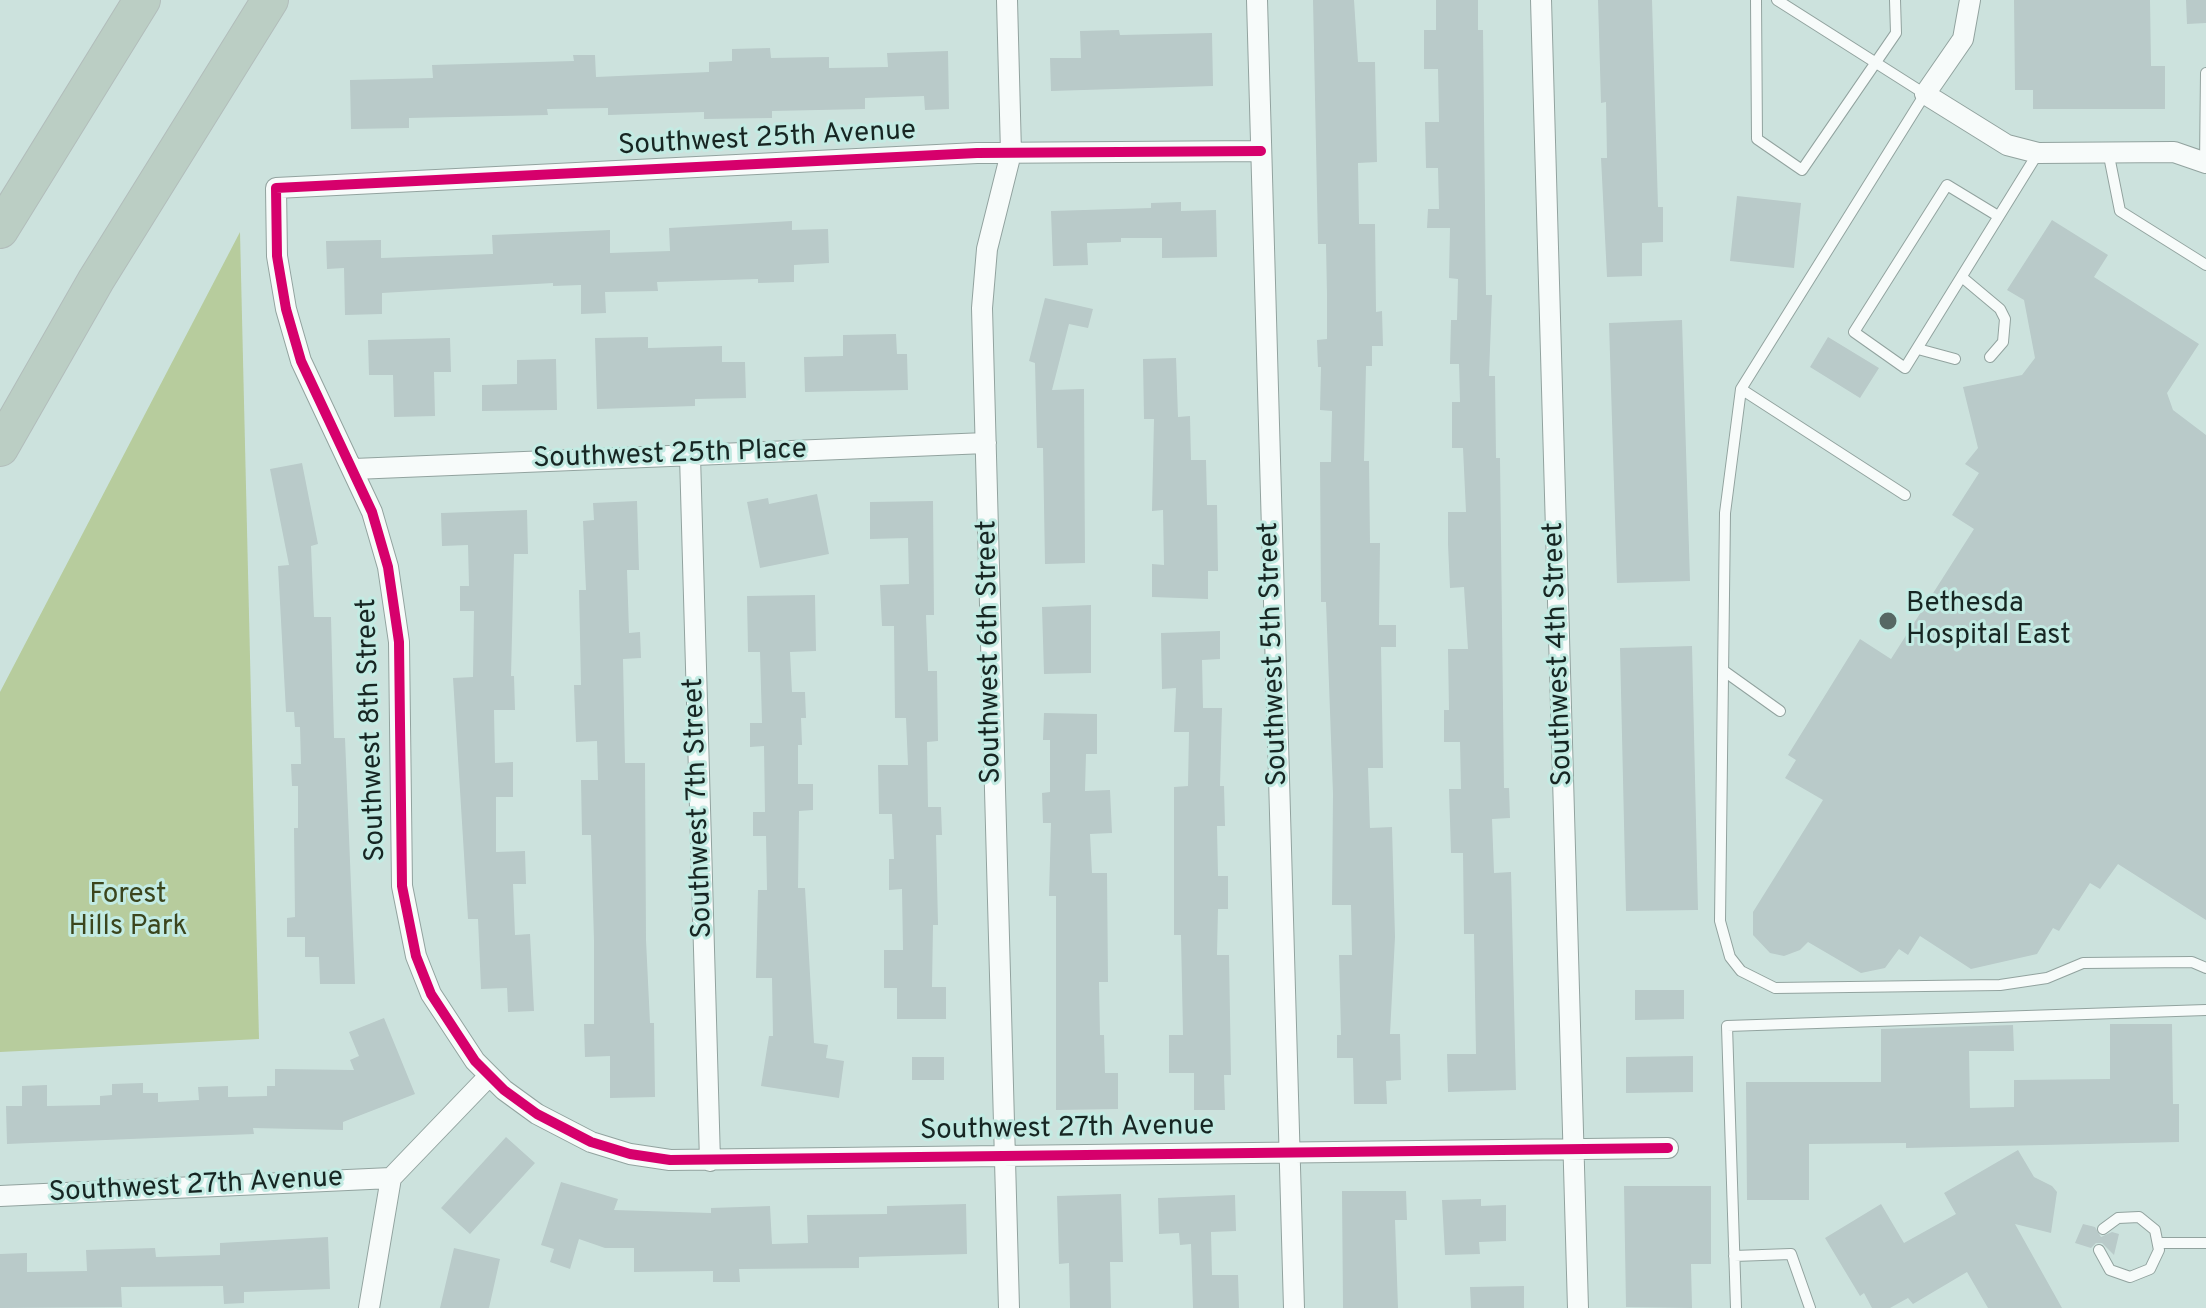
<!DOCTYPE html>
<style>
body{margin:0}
canvas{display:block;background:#cce2dd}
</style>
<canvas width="2206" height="1308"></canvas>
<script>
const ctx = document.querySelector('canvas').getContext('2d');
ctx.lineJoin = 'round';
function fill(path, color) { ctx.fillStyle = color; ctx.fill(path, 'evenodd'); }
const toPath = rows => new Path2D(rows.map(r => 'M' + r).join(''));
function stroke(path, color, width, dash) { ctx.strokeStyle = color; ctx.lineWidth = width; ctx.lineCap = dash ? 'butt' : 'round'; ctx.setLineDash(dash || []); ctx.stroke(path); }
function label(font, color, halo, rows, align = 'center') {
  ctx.font = font + ' Overpass,sans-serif'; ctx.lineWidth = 6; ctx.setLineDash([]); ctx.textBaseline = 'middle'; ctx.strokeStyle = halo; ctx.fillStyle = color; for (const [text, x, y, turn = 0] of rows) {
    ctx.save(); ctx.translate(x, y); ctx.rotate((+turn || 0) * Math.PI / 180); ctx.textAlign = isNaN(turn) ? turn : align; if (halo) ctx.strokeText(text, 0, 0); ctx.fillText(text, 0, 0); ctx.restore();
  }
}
fill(toPath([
 [240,232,259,1039,0,1052,0,692]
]), '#b7cc9d');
fill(toPath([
 [1313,0,1354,0,1358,62,1375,62,1377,162,1358,163,1359,224,1375,224,1376,312,1382,311,1383,346,1372,346,1372,366,1366,366,1364,461,1369,461,1370,543,1380,543,1379,625,1396,625,1396,647,1381,647,1383,768,1368,768,1370,828,1392,827,1395,937,1390,1034,1400,1034,1401,1080,1386,1081,1387,1104,1354,1104,1353,1058,1337,1058,1337,1035,1341,1035,1339,955,1352,955,1351,905,1332,905,1333,794,1326,602,1321,602,1320,462,1331,462,1332,411,1320,410,1321,367,1318,367,1317,340,1327,339,1327,295,1326,244,1318,244],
 [1436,0,1478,0,1478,30,1483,30,1486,295,1492,295,1489,376,1495,376,1496,458,1500,458,1504,788,1509,788,1510,818,1492,819,1494,873,1511,872,1516,1090,1448,1092,1447,1054,1476,1054,1474,934,1464,934,1463,853,1451,853,1449,789,1461,789,1460,742,1444,742,1444,710,1449,710,1448,649,1468,649,1464,587,1450,588,1448,544,1448,512,1466,512,1463,448,1452,448,1452,402,1460,402,1459,364,1450,364,1451,320,1457,320,1458,279,1449,278,1450,228,1427,228,1428,209,1439,209,1438,168,1426,168,1425,122,1439,122,1438,69,1424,69,1424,30,1436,30],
 [1598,0,1652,0,1658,207,1663,207,1663,242,1642,243,1642,276,1607,277,1601,158,1607,158,1606,102,1601,103],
 [2014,0,2150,0,2151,66,2165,66,2165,109,2033,109,2033,90,2015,90],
 [2186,0,2206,0,2206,23,2187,24],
 [1119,30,1120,35,1212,33,1213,86,1051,91,1050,58,1081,58,1080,31],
 [770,48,771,58,829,57,829,68,888,67,887,53,948,51,949,109,925,110,924,96,865,98,865,109,772,111,772,118,704,119,704,112,608,115,608,108,547,109,548,115,409,118,409,128,351,129,350,80,433,78,432,65,574,61,573,55,595,55,596,77,709,72,709,62,732,61,732,49],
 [1737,196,1801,203,1794,268,1730,261],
 [1181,202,1181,211,1216,210,1217,257,1162,258,1162,238,1121,238,1121,242,1087,243,1088,265,1053,266,1051,211,1151,208,1151,203],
 [2052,220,2108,255,2094,277,2199,344,2167,393,2173,410,2206,435,2206,920,2118,864,2100,889,2090,883,2059,931,2053,928,2037,954,1971,969,1920,936,1908,955,1899,949,1885,968,1861,973,1808,942,1800,950,1784,956,1770,953,1753,935,1753,912,1823,800,1785,778,1796,760,1788,755,1860,639,1891,659,1974,529,1952,515,1979,473,1965,464,1978,448,1963,387,2022,375,2035,358,2024,300,2007,290],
 [792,221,792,230,828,229,829,263,794,265,794,282,758,283,758,279,657,282,658,291,605,292,606,313,581,314,581,285,553,286,553,283,382,293,382,314,345,315,344,268,327,269,326,241,381,240,381,258,493,254,492,235,610,230,610,253,670,251,669,228],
 [1045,298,1093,309,1088,328,1069,324,1052,390,1084,389,1085,563,1045,564,1043,448,1037,448,1035,363,1029,361],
 [1682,320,1690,581,1617,583,1609,323],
 [896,334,897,354,907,354,908,390,805,392,804,357,843,356,843,335],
 [648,337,648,348,722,346,722,362,745,362,746,398,695,399,695,406,597,409,595,338],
 [1828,337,1879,368,1860,398,1810,367],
 [450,338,451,372,434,372,435,416,394,417,393,375,369,375,368,340],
 [1176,358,1178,417,1190,416,1191,460,1206,460,1207,505,1217,505,1218,571,1208,571,1208,599,1152,597,1152,564,1164,565,1163,510,1152,511,1154,419,1144,419,1143,359],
 [556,359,557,410,482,411,482,385,517,384,517,360],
 [302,463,318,544,311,546,314,617,331,617,334,738,345,738,355,984,320,984,319,957,305,957,305,937,287,937,287,918,295,917,294,828,298,828,298,786,292,786,291,764,301,764,300,727,295,727,294,712,286,712,278,566,289,565,270,469],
 [817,494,829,554,760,568,747,502,768,498,769,504],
 [637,501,639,570,627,570,629,633,640,632,641,658,623,659,625,763,645,763,646,940,650,1023,654,1023,655,1097,610,1098,610,1056,585,1057,584,1024,594,1024,594,941,591,835,582,835,581,780,598,780,597,741,576,742,574,685,581,685,579,590,586,590,583,521,594,520,593,503],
 [933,501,934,615,926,615,928,671,937,671,938,741,927,742,928,807,941,807,942,835,936,835,938,925,933,925,932,987,946,987,946,1019,897,1019,897,988,884,988,884,950,903,950,902,889,889,890,889,859,894,859,892,814,879,814,878,765,908,765,906,718,895,718,894,626,882,626,880,585,909,584,908,538,870,539,870,502],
 [527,510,528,554,514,554,511,676,514,676,515,710,494,710,495,763,513,762,513,797,496,797,496,852,525,851,526,884,513,884,515,935,530,934,534,1011,508,1012,507,988,481,989,478,919,468,919,453,678,473,677,474,611,460,611,460,586,469,586,468,545,442,546,441,513],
 [815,595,816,651,790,652,792,692,805,692,806,718,801,718,802,745,798,745,798,784,813,784,813,810,799,811,798,888,805,888,814,1043,828,1045,826,1058,844,1061,839,1098,761,1086,769,1036,773,1036,772,978,756,978,758,890,767,890,766,836,753,836,753,812,765,812,764,746,750,747,750,723,762,723,760,652,748,652,747,596],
 [1091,605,1091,673,1044,674,1042,607],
 [1220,631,1220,659,1202,660,1203,708,1222,708,1220,786,1224,786,1225,826,1217,826,1218,876,1228,876,1228,909,1218,909,1217,955,1229,955,1231,1075,1224,1075,1225,1110,1194,1110,1194,1073,1169,1073,1169,1035,1183,1035,1181,935,1174,935,1174,787,1188,786,1189,732,1174,732,1176,688,1162,689,1161,633],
 [1692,646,1698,910,1626,911,1620,648],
 [1044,713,1097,714,1097,754,1086,754,1085,791,1110,790,1112,833,1090,834,1092,873,1107,873,1108,982,1099,982,1100,1035,1104,1035,1105,1073,1118,1073,1118,1109,1056,1110,1056,896,1049,896,1051,823,1043,823,1042,793,1050,792,1050,740,1043,740],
 [1635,990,1684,990,1684,1019,1635,1020],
 [384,1018,415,1094,343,1122,343,1130,253,1128,254,1134,7,1144,6,1106,22,1106,22,1086,47,1085,47,1106,100,1105,100,1096,112,1095,112,1084,143,1083,143,1093,158,1093,158,1102,199,1100,198,1087,228,1086,228,1097,267,1096,267,1086,275,1086,275,1069,354,1070,350,1060,359,1056,349,1032],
 [2110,1024,2172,1024,2173,1104,2179,1104,2179,1142,1906,1148,1906,1143,1809,1144,1809,1200,1747,1200,1746,1082,1881,1082,1881,1029,2013,1025,2014,1051,1969,1051,1970,1108,2014,1107,2014,1080,2110,1079],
 [1693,1056,1693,1092,1626,1093,1626,1057],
 [912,1057,944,1057,944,1080,912,1080],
 [506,1137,535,1163,470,1234,441,1208],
 [2018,1150,2034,1177,2052,1186,2057,1192,2051,1233,2015,1224,2062,1308,1988,1308,1967,1272,1913,1304,1908,1298,1890,1308,1872,1308,1864,1293,1860,1296,1825,1238,1881,1204,1904,1243,1956,1214,1944,1193],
 [561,1182,618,1199,614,1210,711,1213,711,1208,770,1206,772,1244,808,1243,807,1215,887,1214,887,1206,966,1204,967,1254,859,1257,859,1268,739,1269,740,1282,713,1282,713,1271,634,1272,634,1248,605,1248,579,1239,570,1269,550,1262,554,1249,541,1245],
 [1624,1186,1711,1186,1711,1264,1691,1264,1692,1308,1626,1307],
 [1342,1191,1406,1191,1407,1220,1395,1220,1398,1308,1343,1308],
 [1121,1194,1123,1262,1110,1262,1111,1308,1070,1308,1069,1263,1059,1264,1057,1196],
 [1235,1195,1236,1231,1211,1232,1212,1275,1238,1275,1239,1308,1193,1308,1191,1244,1180,1245,1179,1233,1159,1234,1158,1198],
 [1481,1199,1481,1206,1506,1205,1506,1241,1479,1242,1480,1254,1445,1255,1442,1200],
 [2083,1224,2095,1227,2101,1237,2112,1232,2119,1234,2114,1255,2102,1243,2096,1243,2091,1248,2075,1243],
 [328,1237,330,1289,244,1292,244,1303,224,1304,223,1286,121,1287,122,1307,0,1308,0,1254,27,1253,27,1272,87,1271,86,1250,155,1248,156,1257,220,1255,220,1243],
 [454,1248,500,1259,489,1308,440,1308],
 [1524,1286,1524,1308,1471,1308,1470,1287]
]), '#b9cac9');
const lane = toPath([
 [1756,0,1757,139,1802,170,1896,33,1895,0],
 [1777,0,1925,94,1741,389,1725,513,1720,921,1730,957,1741,971,1775,988,2000,985,2047,978,2083,963,2192,962,2206,968],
 [2108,151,2120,211,2206,265],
 [2205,163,2206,73],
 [1998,216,1947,185,1854,332,1905,368,2038,153],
 [1963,278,2000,309,2005,319,2003,342,1990,357],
 [1918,349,1955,359],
 [1741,389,1905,495],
 [1724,671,1780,711],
 [2160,1243,2206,1243],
 [2099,1250,2110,1270,2130,1277,2150,1269,2159,1250,2155,1230,2139,1217,2118,1218,2103,1229],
 [1734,1256,1791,1254,1810,1308],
 [1736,1308,1727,1026,2206,1010]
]);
const street = toPath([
 [1007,0,1011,153,987,249,982,308,1009,1308],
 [1257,0,1294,1308],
 [1541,0,1578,1308],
 [1970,0,1963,39,1925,94,2007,145,2038,153,2174,152,2206,163],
 [1261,151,977,153,276,188,277,256,286,309,301,361,372,512,388,567,399,642,402,886,416,956,431,994,475,1061,504,1090,537,1114,591,1142,630,1154,670,1160,1668,1148],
 [690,456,710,1161],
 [354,469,986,443],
 [0,1196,391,1178],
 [369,1308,391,1178,489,1076]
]);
const highway = toPath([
 [0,230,142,0],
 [0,448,96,280,270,0]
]);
stroke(lane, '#92a39f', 12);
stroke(street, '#92a39f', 22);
stroke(highway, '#b2bdbb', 38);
stroke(lane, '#f7fbfa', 10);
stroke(street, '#f7fbfa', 20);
stroke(highway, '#bbcec4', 36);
stroke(toPath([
 [1261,151,977,153,276,188,277,256,286,309,301,361,372,512,388,567,399,642,402,886,416,956,431,994,475,1061,504,1090,537,1114,591,1142,630,1154,670,1160,1668,1148]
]), '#d6006c', 10);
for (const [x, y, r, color] of [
 [1888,621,10,"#566864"]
]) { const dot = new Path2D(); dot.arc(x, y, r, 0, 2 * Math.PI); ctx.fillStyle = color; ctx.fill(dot); stroke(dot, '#c3ebe3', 3); }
label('28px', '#172623', '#c3ebe3', [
 ["Southwest 25th Avenue",767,140,-3],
 ["Southwest 25th Place",670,456,-2],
 ["Southwest 6th Street",991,652,-91],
 ["Southwest 5th Street",1275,654,-92],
 ["Southwest 4th Street",1560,654,-92],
 ["Southwest 8th Street",373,730,-92],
 ["Southwest 7th Street",700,808,-92],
 ["Southwest 27th Avenue",1067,1130,-1],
 ["Southwest 27th Avenue",196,1187,-3]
]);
label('28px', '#172623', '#c3ebe3', [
 ["Bethesda",1906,605],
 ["Hospital East",1906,637]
], 'left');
label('28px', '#3b451d', '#c3ebe3', [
 ["Forest",128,896],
 ["Hills Park",128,928]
]);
</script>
